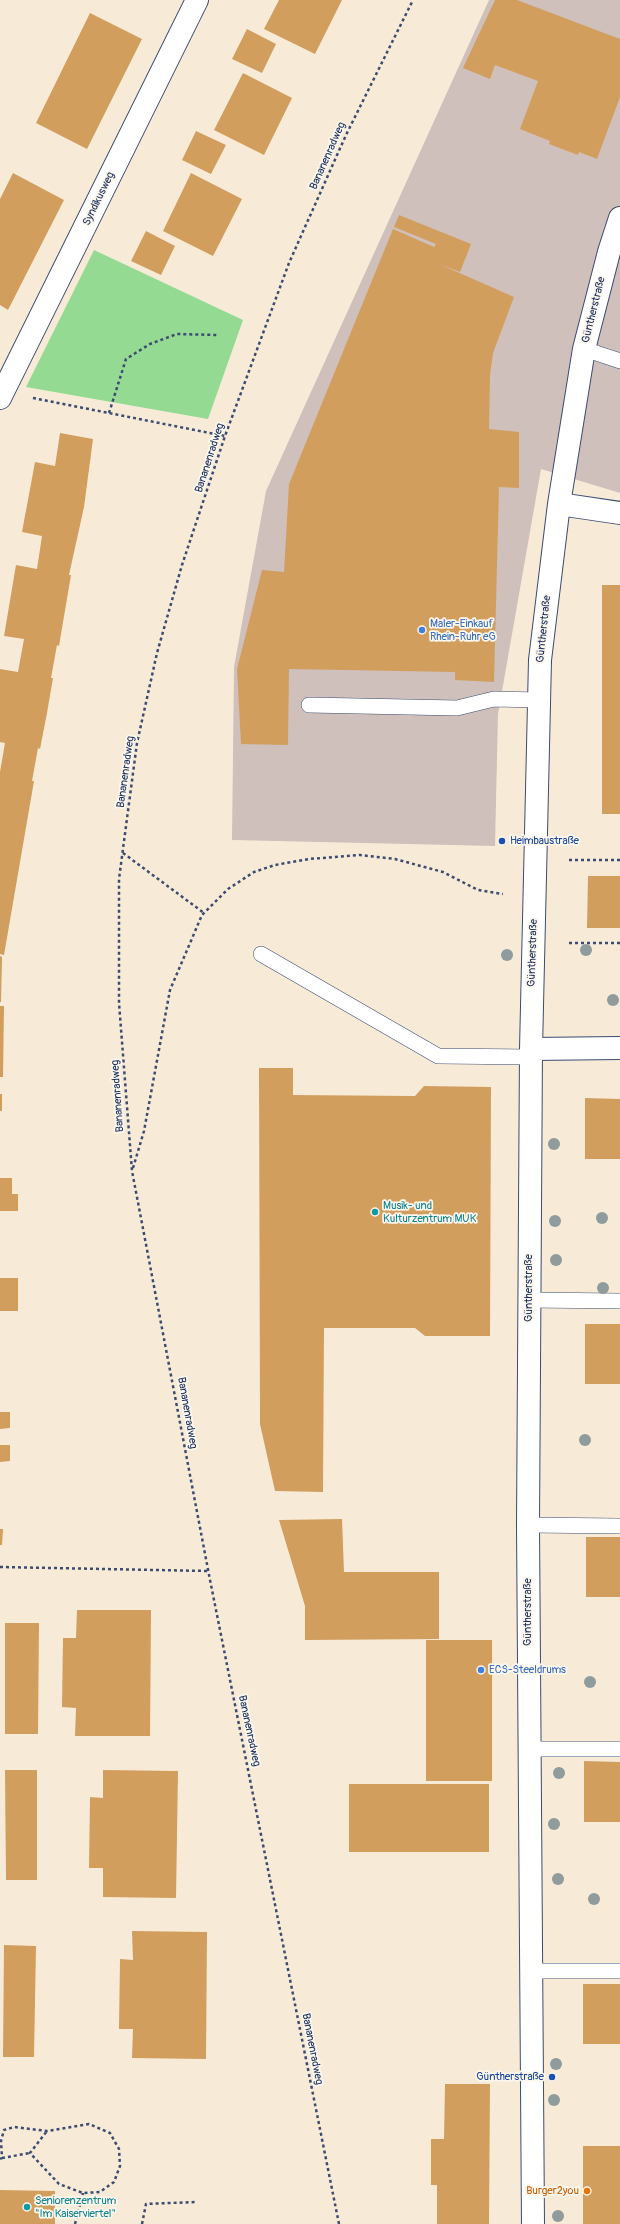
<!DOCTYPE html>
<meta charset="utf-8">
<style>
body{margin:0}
canvas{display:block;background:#f7ebd8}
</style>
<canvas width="620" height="2224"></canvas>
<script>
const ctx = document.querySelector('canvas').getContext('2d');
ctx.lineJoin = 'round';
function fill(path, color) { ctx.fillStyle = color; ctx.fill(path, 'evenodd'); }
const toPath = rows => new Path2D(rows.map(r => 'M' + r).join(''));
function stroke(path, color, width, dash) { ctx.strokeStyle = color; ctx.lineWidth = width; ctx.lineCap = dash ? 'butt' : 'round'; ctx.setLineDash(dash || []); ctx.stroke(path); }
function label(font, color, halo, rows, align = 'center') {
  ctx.font = font + ' Pangolin,sans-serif'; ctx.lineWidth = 3.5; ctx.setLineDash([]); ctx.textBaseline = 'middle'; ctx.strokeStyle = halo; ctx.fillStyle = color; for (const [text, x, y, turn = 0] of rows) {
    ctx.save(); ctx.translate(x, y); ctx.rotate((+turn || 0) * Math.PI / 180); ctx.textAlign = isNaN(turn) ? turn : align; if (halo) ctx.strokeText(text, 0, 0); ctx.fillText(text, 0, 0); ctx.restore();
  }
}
fill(toPath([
 [489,0,620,0,620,493,541,469,498,714,495,846,232,840,234,667,266,491]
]), '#cfc0bb');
fill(toPath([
 [94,250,243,320,208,419,26,387]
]), '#95da93');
fill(toPath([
 [279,0,342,0,315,54,264,29],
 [495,0,517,0,620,39,620,97,597,159,579,152,578,155,549,144,550,141,520,129,538,81,495,65,490,79,463,68],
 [90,13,142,39,87,149,36,123],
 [247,29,276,44,262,73,232,59],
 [243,73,292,98,264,155,214,130],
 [196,131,226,145,211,174,182,160],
 [13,173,64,200,8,310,0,305,0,199],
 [191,173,242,199,213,256,163,231],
 [399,215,471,244,460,272,439,264,514,297,493,353,490,375,489,429,519,432,519,488,499,487,494,682,455,680,455,672,289,669,288,745,241,744,237,669,262,570,284,572,289,484,393,229,434,247,436,244,394,227],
 [146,231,175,246,161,275,131,261],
 [60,433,93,439,84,507,69,575,71,575,59,646,57,645,51,678,53,678,47,713,40,749,38,748,32,781,34,781,4,955,0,954,0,772,5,743,0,742,0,669,18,672,24,639,4,636,16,565,37,569,42,536,22,532,35,462,55,466],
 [602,585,620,585,620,814,602,814],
 [588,876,620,876,620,928,587,928],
 [0,956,2,957,1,1002,0,1002],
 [0,1006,4,1006,3,1077,0,1077],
 [259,1068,293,1068,293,1095,415,1096,424,1086,491,1087,490,1336,425,1336,415,1328,324,1328,323,1492,275,1491,260,1424],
 [0,1094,2,1094,2,1111,0,1111],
 [585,1098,620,1099,620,1159,585,1159],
 [0,1178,12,1178,12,1194,18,1194,18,1211,0,1211],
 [0,1278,18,1278,18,1311,0,1311],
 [585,1324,620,1324,620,1384,585,1384],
 [0,1412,10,1412,10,1428,0,1429],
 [0,1445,10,1445,10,1461,0,1462],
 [342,1519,344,1572,439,1572,439,1639,305,1640,305,1606,279,1520],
 [0,1529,3,1529,2,1545,0,1545],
 [586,1537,620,1537,620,1597,586,1597],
 [77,1610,151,1610,150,1736,75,1736,76,1708,62,1707,63,1638,76,1638],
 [5,1623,39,1623,38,1734,5,1734],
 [426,1640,492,1640,492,1781,426,1781],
 [584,1761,620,1762,620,1822,584,1822],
 [5,1770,37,1770,37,1880,6,1880],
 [103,1770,178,1771,176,1898,103,1897,103,1868,89,1868,90,1797,103,1798],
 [349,1784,489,1784,489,1852,349,1852],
 [132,1931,207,1932,206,2059,132,2058,133,2029,119,2029,120,1959,133,1960],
 [4,1945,36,1946,34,2057,3,2057],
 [583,1984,620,1984,620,2044,583,2044],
 [445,2084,490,2084,489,2224,437,2224,437,2185,431,2185,431,2139,444,2139],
 [583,2146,620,2146,620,2224,583,2224],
 [0,2190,55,2191,55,2224,0,2224]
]), '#d29e5e');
const lane = toPath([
 [584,349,620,361],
 [309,705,457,708,494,699,539,700],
 [261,954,438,1056,531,1057],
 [529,1300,620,1301],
 [528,1525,620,1526],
 [528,1749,620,1749],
 [530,1971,620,1971]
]);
const street = toPath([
 [0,398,197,0],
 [559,504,620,513],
 [531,1049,620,1048],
 [533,2224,528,1525,531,1049,540,660,559,504,584,349,609,252,620,218]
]);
stroke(lane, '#3c4b70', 16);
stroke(street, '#3c4b70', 24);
stroke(toPath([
 [33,398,225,436],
 [109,413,126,359,150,344,177,334,217,335],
 [123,853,204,913],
 [569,860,620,860],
 [569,943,620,943],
 [133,1168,144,1131,170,990,202,915,228,889,254,872,275,865,309,859,360,855,395,859,443,872,478,890,503,894],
 [0,1567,208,1571],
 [2,2158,30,2153],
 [0,2159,2,2158,1,2141,4,2130,14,2127,47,2131,89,2124,110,2133,119,2149,120,2166,114,2182,100,2192,83,2193,59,2184,30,2153,47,2131],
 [75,2224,83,2193],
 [142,2224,146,2204,195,2202],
 [339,2224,210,1580,132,1171,119,1003,119,879,137,743,157,653,182,565,225,436,289,263,346,135,413,0]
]), '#3c4b70', 2.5, [3, 3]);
stroke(lane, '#fff', 15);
stroke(street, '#fff', 22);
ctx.fillStyle = '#8f9b9c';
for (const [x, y] of [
 [586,950],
 [507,955],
 [613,1000],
 [554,1144],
 [602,1218],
 [555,1221],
 [556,1260],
 [603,1288],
 [585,1440],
 [590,1682],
 [559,1773],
 [554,1824],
 [558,1879],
 [594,1899],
 [556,2064],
 [554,2100],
 [558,2216]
]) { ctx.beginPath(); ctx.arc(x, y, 6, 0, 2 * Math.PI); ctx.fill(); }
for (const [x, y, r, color] of [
 [422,630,4,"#3f7fe0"],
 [502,841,4,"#1a4fb4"],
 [375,1212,4,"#0f9aa8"],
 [481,1670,4,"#3f7fe0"],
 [552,2077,4,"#1a4fb4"],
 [587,2191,4,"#e8710a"],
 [27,2207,4,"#0f9aa8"]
]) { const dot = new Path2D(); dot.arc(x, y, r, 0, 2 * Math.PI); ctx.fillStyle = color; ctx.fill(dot); stroke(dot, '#fbf7ec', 1.5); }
label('11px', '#1b2f5e', '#fbf7ec', [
 ["Bananenradweg",328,156,-66],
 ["Syndikusweg",99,199,-64],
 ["Güntherstraße",594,310,-76],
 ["Bananenradweg",210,458,-72],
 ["Güntherstraße",544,629,-84],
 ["Bananenradweg",126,772,-82],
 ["Güntherstraße",533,953,-88],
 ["Bananenradweg",118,1096,-94],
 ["Güntherstraße",529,1288,-90],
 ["Bananenradweg",187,1413,80],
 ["Güntherstraße",528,1612,-90],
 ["Bananenradweg",249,1731,78],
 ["Bananenradweg",312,2049,79]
]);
label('11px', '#366cbe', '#fbf7ec', [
 ["Maler-Einkauf",430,624],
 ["Rhein-Ruhr eG",430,637],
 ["ECS-Steeldrums",489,1670]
], 'left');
label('11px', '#164399', '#fbf7ec', [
 ["Heimbaustraße",510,841],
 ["Güntherstraße",544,2077,"right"]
], 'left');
label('11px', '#0d838f', '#fbf7ec', [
 ["Musik- und",383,1206],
 ["Kulturzentrum MUK",383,1219],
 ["Seniorenzentrum",35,2201],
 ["\"Im Kaiserviertel\"",35,2214]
], 'left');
label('11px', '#c56008', '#fbf7ec', [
 ["Burger2you",579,2191]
], 'right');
</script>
